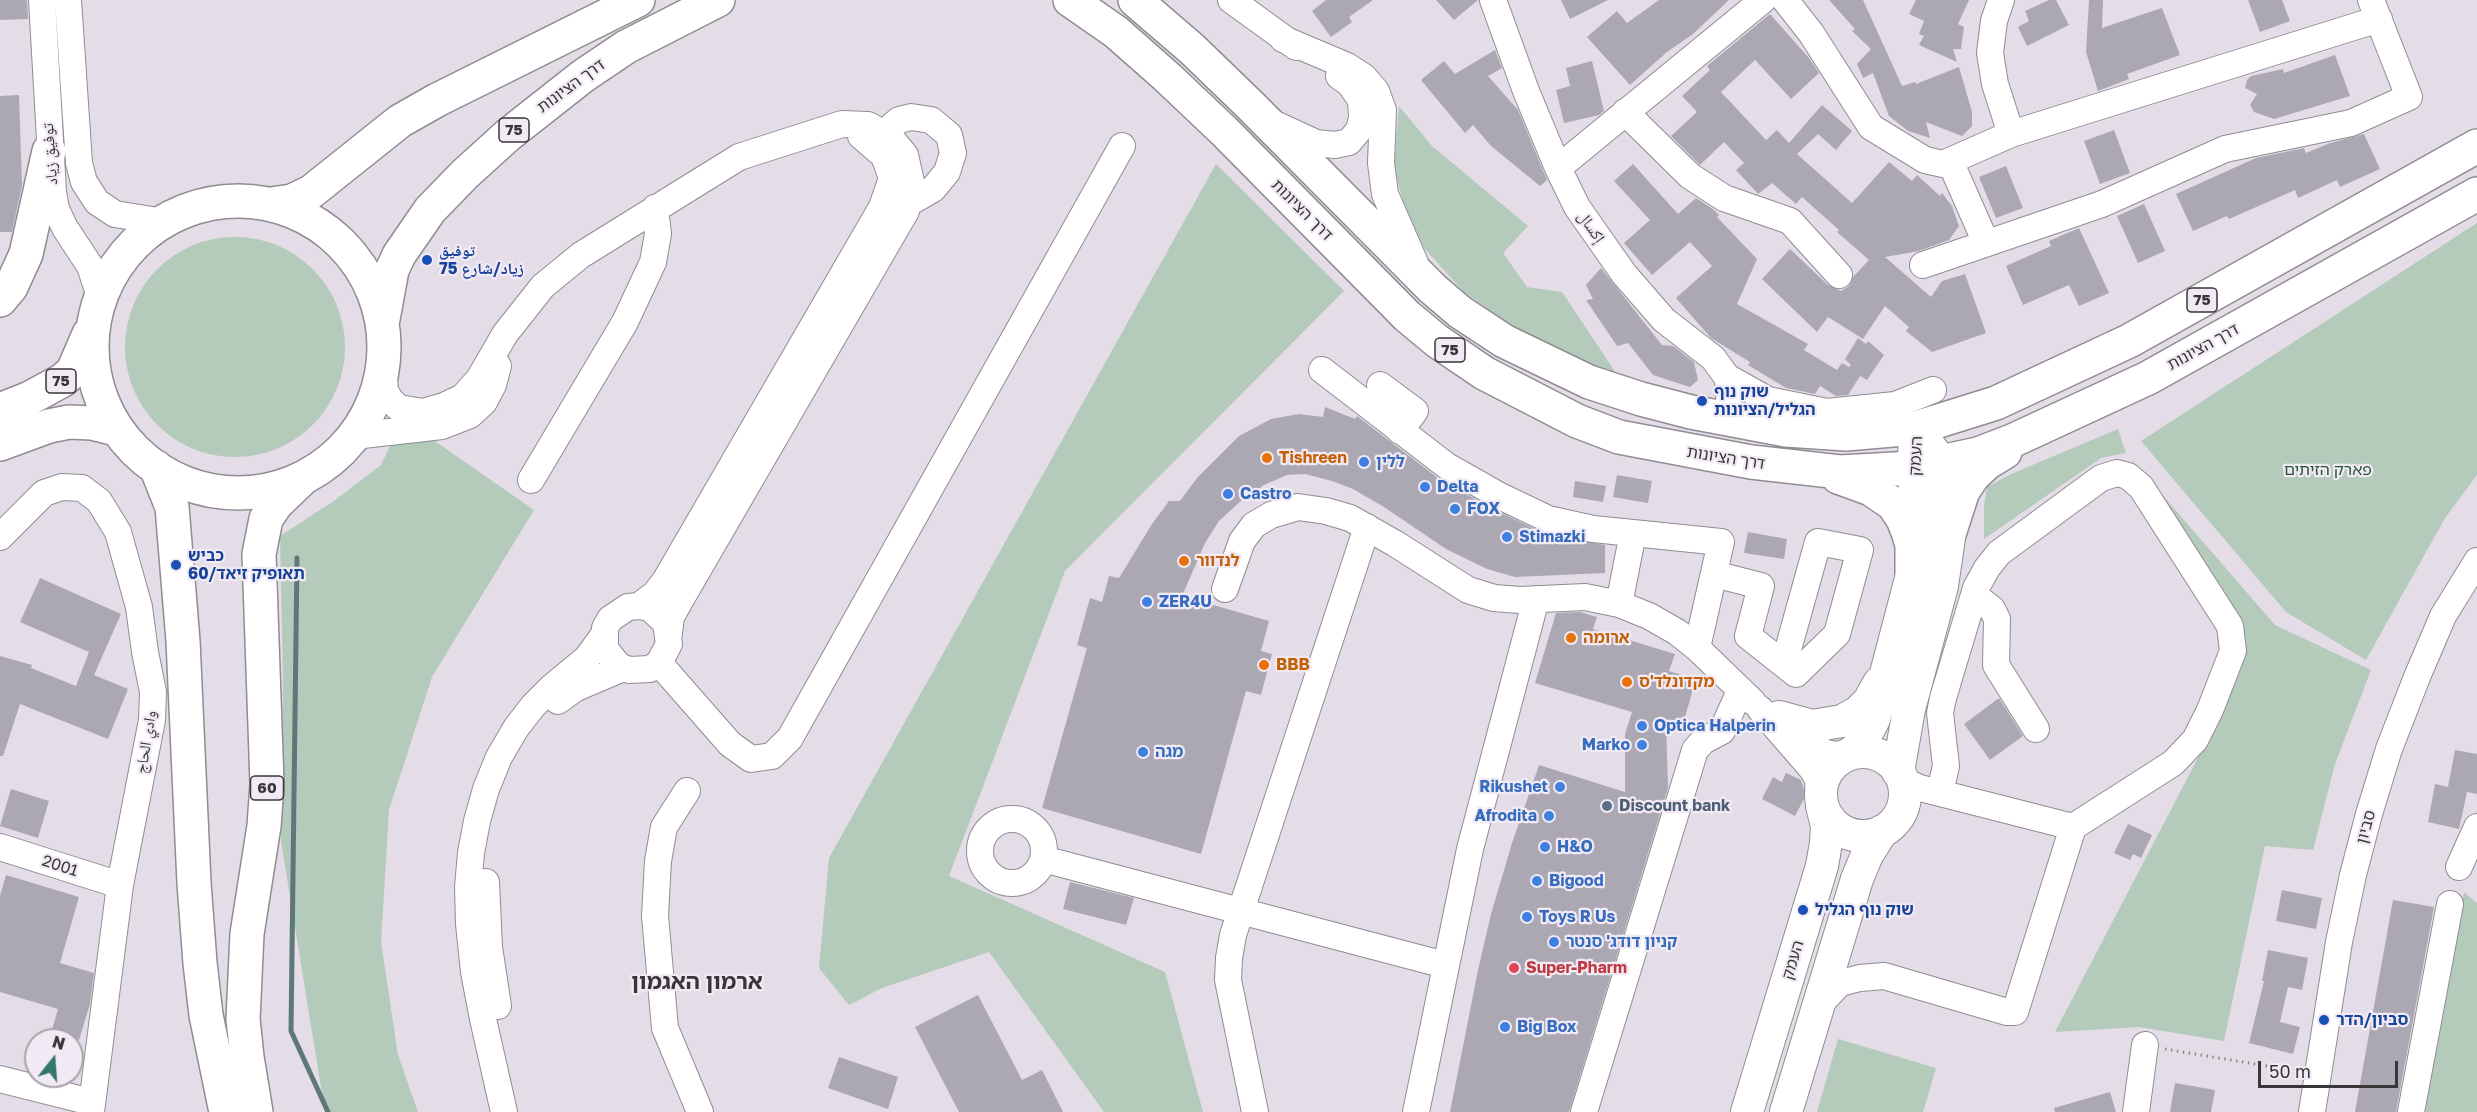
<!DOCTYPE html>
<meta charset="utf-8">
<style>
body{margin:0}
#map{position:relative;width:2477px;height:1112px;overflow:hidden;background:#e4dde7;font-family:"Golos Text",sans-serif}
canvas{display:block}
.north{position:absolute;left:24px;top:1028px;width:60px;height:60px;box-sizing:border-box;background:#f1eaf4;border:2px solid #a7a2a9;border-radius:50%;rotate:17deg;font-size:16px;font-weight:700;line-height:24px;text-align:center;color:#383639}
.north::after{content:'';display:block;margin:auto;width:21px;height:27px;background:#32776a;clip-path:polygon(50% 0,100% 100%,50% 72%,0 100%)}
.scale{position:absolute;left:2258px;top:1061px;width:140px;height:27px;box-sizing:border-box;border:3px solid #383639;border-top:0;padding-left:8px;font-size:18px;line-height:21px;white-space:nowrap;color:#383639;-webkit-text-stroke:4px #f1eaf4;paint-order:stroke}
</style>
<div id="map">
<canvas width="2477" height="1112"></canvas>
<div class="north">N</div>
<div class="scale">50 m</div>
</div>
<script>
const ctx = document.querySelector('canvas').getContext('2d');
ctx.lineJoin = 'round';
function fill(path, color) { ctx.fillStyle = color; ctx.fill(path, 'evenodd'); }
const toPath = rows => new Path2D(rows.map(r => 'M' + r).join(''));
function stroke(path, color, width, dash) { ctx.strokeStyle = color; ctx.lineWidth = width; ctx.lineCap = dash ? 'butt' : 'round'; ctx.setLineDash(dash || []); ctx.stroke(path); }
function label(font, color, halo, rows, align = 'center') {
  ctx.font = font + ' "Golos Text","Noto Naskh Arabic","Noto Sans Hebrew",sans-serif'; ctx.lineWidth = 4.5; ctx.setLineDash([]); ctx.textBaseline = 'middle'; ctx.strokeStyle = halo; ctx.fillStyle = color; for (const [text, x, y, turn = 0] of rows) {
    ctx.save(); ctx.translate(x, y); ctx.rotate((+turn || 0) * Math.PI / 180); ctx.textAlign = isNaN(turn) ? turn : align; if (halo) ctx.strokeText(text, 0, 0); ctx.fillText(text, 0, 0); ctx.restore();
  }
}
fill(toPath([
 [1399,106,1432,146,1528,226,1503,253,1527,287,1562,292,1624,385,1528,337,1464,292,1411,234,1394,166],
 [1216,164,1344,291,1065,571,949,876,1165,972,1203,1112,1104,1112,989,952,882,988,849,1005,819,968,829,858],
 [2477,223,2477,475,2445,518,2366,660,2286,612,2141,441],
 '125 347a110 110 0 1 1 220 0a110 110 0 1 1-220 0Z',
 [403,419,534,510,432,677,389,810,381,942,398,1055,418,1112,325,1112,281,841,283,680,280,536,334,501,381,465],
 [2118,429,2126,453,2101,458,1984,539,1984,506,1987,487,2009,475],
 [2132,460,2275,625,2371,670,2335,764,2313,850,2265,846,2224,1041,2139,1027,2055,1032,2224,708,2239,618],
 [2464,892,2477,903,2477,1112,2425,1112],
 [1838,1039,1936,1068,1923,1112,1817,1112]
]), '#b4caba');
stroke(toPath([
 [297,558,291,1031,328,1112]
]), '#5e7879', 5);
fill(toPath([
 [0,0,27,0,28,19,0,20],
 [1326,0,1373,0,1349,17,1352,22,1331,37,1312,11],
 [1436,0,1478,0,1454,20],
 [1561,0,1608,0,1570,19],
 [1659,0,1729,0,1693,34,1667,52,1630,85,1587,37,1617,11,1627,23],
 [1829,0,1863,0,1902,86,1915,82,1916,84,1959,67,1972,112,1972,126,1962,136,1926,122,1930,138,1908,131,1889,116,1873,73,1863,78,1857,64,1871,49,1852,31,1855,29],
 [1916,0,1969,0,1958,24,1964,27,1961,49,1953,49,1957,62,1919,45,1924,36,1919,34,1924,21,1909,14],
 [2049,0,2056,0,2069,25,2027,46,2018,27,2029,21,2025,11],
 [2089,0,2103,0,2102,28,2162,8,2180,55,2127,74,2129,79,2098,91,2086,52],
 [2248,0,2282,0,2290,21,2260,32],
 [1770,14,1809,58,1819,73,1791,99,1755,60,1721,92,1766,140,1777,130,1789,143,1822,105,1852,131,1836,150,1818,134,1797,154,1852,203,1889,162,1912,181,1917,175,1940,196,1942,193,1952,206,1959,226,1949,240,1919,251,1885,257,1931,297,1942,281,1965,274,1986,333,1932,352,1906,331,1909,327,1885,306,1863,339,1828,317,1817,332,1762,279,1790,249,1828,285,1841,291,1849,286,1853,277,1869,260,1837,232,1839,230,1802,197,1796,204,1772,183,1758,194,1736,170,1744,163,1724,142,1700,165,1671,136,1697,112,1682,96,1710,70,1707,66],
 [1495,50,1502,68,1488,76,1518,110,1547,180,1540,186,1491,146,1473,125,1465,133,1421,80,1444,61,1455,74],
 [2335,55,2350,96,2274,119,2254,112,2250,105,2257,94,2245,88,2247,80,2251,76,2283,69,2284,73],
 [1592,61,1604,111,1599,115,1564,123,1556,90,1570,86,1566,68],
 [19,95,22,185,12,232,0,232,0,96],
 [2114,130,2130,173,2100,184,2084,141],
 [2364,134,2380,169,2340,187,2337,180,2298,198,2295,190,2229,219,2227,216,2193,231,2176,194,2256,158,2304,148,2306,153,2330,143],
 [1633,164,1678,214,1696,198,1713,209,1719,215,1717,217,1757,259,1737,304,1808,344,1804,350,1837,370,1842,363,1849,367,1851,365,1845,359,1858,338,1866,344,1868,341,1884,355,1867,380,1860,376,1848,395,1836,396,1820,386,1815,394,1786,388,1748,365,1750,362,1711,338,1676,298,1712,266,1690,242,1652,275,1624,243,1650,220,1614,181],
 [2006,166,2023,208,1996,218,1979,177],
 [2144,204,2165,251,2138,263,2117,216],
 [2079,228,2109,293,2079,306,2069,285,2023,305,2006,266,2051,246,2049,241],
 [1601,268,1662,345,1673,346,1694,362,1698,380,1690,387,1653,375,1628,343,1617,346,1586,300,1593,299,1586,285],
 [1325,407,1355,419,1357,416,1438,478,1493,509,1545,534,1605,545,1605,573,1515,577,1487,569,1446,549,1384,507,1353,489,1332,481,1305,474,1287,475,1264,485,1242,500,1219,521,1205,543,1182,596,1269,621,1261,651,1272,654,1261,695,1246,691,1201,854,1042,808,1087,648,1077,645,1090,598,1102,602,1109,576,1119,578,1152,524,1169,501,1180,501,1197,478,1239,436,1271,419,1299,414,1323,417],
 [1617,475,1652,481,1648,503,1613,497],
 [1575,481,1606,486,1603,502,1573,497],
 [1748,532,1787,539,1784,559,1744,553],
 [40,578,121,614,94,675,128,689,108,739,20,704,3,756,0,756,0,656,32,665,31,668,76,686,89,652,20,622],
 [1580,612,1597,617,1593,629,1675,654,1669,671,1696,679,1682,727,1666,722,1668,788,1569,1112,1450,1112,1478,970,1491,914,1512,843,1539,765,1625,792,1625,734,1632,712,1535,683,1556,613],
 [1999,698,2023,736,1990,760,1964,724],
 [2455,750,2477,754,2477,794,2467,792,2459,829,2428,822,2435,784,2448,787],
 [1786,773,1801,780,1806,795,1795,816,1762,799,1773,777,1782,782],
 [11,789,49,801,38,838,0,826],
 [2128,824,2152,835,2141,858,2133,854,2130,860,2114,853],
 [6,875,79,897,60,963,94,973,90,1004,79,1040,49,1040,58,1009,0,992,0,896],
 [1070,882,1134,898,1126,925,1063,909],
 [2282,890,2322,898,2316,929,2276,921],
 [2393,900,2434,907,2396,1112,2355,1112],
 [2268,950,2308,958,2302,990,2288,987,2280,1022,2300,1027,2293,1054,2249,1043,2264,981,2262,981],
 [978,995,1022,1080,1042,1070,1063,1112,959,1112,915,1027],
 [839,1057,898,1077,888,1109,828,1088],
 [2175,1083,2215,1090,2211,1112,2170,1112],
 [2110,1092,2116,1112,2055,1112,2054,1108]
]), '#aca8b3');
const minor = toPath([
 [42,0,53,192,56,209,65,228,90,266,100,297],
 [68,0,79,163,84,182,97,202,115,214,164,222],
 [1231,0,1296,47],
 [1493,0,1526,91,1558,168,1577,207,1624,274,1664,320,1713,358,1727,377,1730,392,1727,419],
 [1785,0,1811,33,1871,127,1925,160,1943,164,2011,134,2379,19],
 [2001,0,1994,21,1990,53,1995,84,2011,134],
 [1283,39,1347,66,1364,77,1376,91,1383,110,1381,163,1385,194,1415,263],
 [1625,112,1690,176,1724,198,1790,221,1839,275],
 [1277,125,1316,143,1335,145,1349,142,1359,130,1362,118,1361,100,1349,83,1339,76],
 [883,134,899,120,911,117,931,120,949,135,953,153,947,172,933,189,907,204],
 [1950,161,1986,243],
 [1558,168,1763,0],
 [1923,265,2102,204,2225,149,2351,123,2409,97,2371,0],
 [383,367,385,390,390,400,399,408,423,412,444,406,463,397,479,379,505,334,543,286,581,255,739,157,842,124,868,125,890,137,905,155,912,186,906,211,681,599,671,617,669,633],
 [1322,370,1447,466,1500,496,1548,519,1593,529,1633,533],
 [1727,377,1768,400,1827,412,1895,405,1933,390],
 [1380,385,1415,411,1400,431],
 [354,436,442,426,470,415,484,402,493,385,498,366],
 [531,480,625,322,653,262,658,234,655,208],
 [0,537,44,493,62,487,82,488,99,501,118,532,139,607,145,652,153,692,152,720,120,885,91,1112],
 [1714,574,1761,586,1748,636,1796,674,1837,634,1860,550,1818,542,1784,664],
 [1225,589,1242,541,1254,525,1271,515,1298,507,1326,511,1350,518,1396,544,1468,590,1494,598,1520,600,1585,597,1619,604,1649,616,1677,632,1697,648,1753,702],
 [1974,595,1992,609,1997,619,1996,665,2036,729],
 [1619,604,1633,533,1721,542,1697,648],
 [639,606,650,608,666,623,669,644,659,663,650,669,629,670,619,666,605,649,605,628,610,619,628,607,639,606,655,594,665,581,882,207,892,178,884,156,861,136],
 [659,663,730,744,751,759,772,756,790,738,1122,146],
 [558,701,576,688,623,668],
 [1760,709,1812,769,1817,777,1820,791],
 [1781,719,1815,747,1826,753,1844,756],
 [687,791,664,827,658,861,655,916,665,1028,700,1112],
 [1940,792,1946,766,1940,713,1943,698,1976,588,1987,568,1999,553,2101,478,2117,473,2128,476,2141,487,2230,626,2233,651,2210,710,2195,740,2173,763,2073,827],
 '980 851a32 32 0 1 1 64 0a32 32 0 1 1-64 0Z',
 [0,847,120,885],
 [1043,859,1445,965],
 [2459,867,2477,827],
 [486,882,489,947,498,1006],
 [1818,1006,1840,983,1860,978,1884,976,2007,1012,2015,1012,2073,827,1920,788,1903,781],
 [0,1079,91,1102],
 [504,1112,483,1019,474,972,469,924,468,887,471,853,477,821,486,789,499,757,516,728,533,706,552,687,587,658,605,633],
 [1255,1112,1228,980,1229,958,1233,935,1367,527],
 [1416,1112,1470,849,1536,599],
 [1584,1112,1695,750,1703,741,1722,731,1740,691],
 [2136,1112,2145,1045],
 [2312,1112,2339,942,2353,875,2369,814,2389,749,2417,677,2443,616,2477,561],
 [2411,1112,2450,904]
]);
const major = toPath([
 [1779,717,1812,726,1842,721,1858,712,1869,701,1879,683],
 '1821 794a42 42 0 1 1 84 0a42 42 0 1 1-84 0Z',
 [1851,754,1862,742,1874,719,1915,563,1919,530,1913,468,1915,441],
 [1898,772,1909,709,1942,586,1950,531,1942,463,1916,428],
 [1747,1112,1822,866,1826,843,1827,826,1822,806],
 [1786,1112,1857,879,1867,855,1882,831]
]);
const highway = toPath([
 [1070,0,1116,32,1167,77,1224,131,1407,316,1437,341,1484,373,1577,421,1619,437,1751,462,1840,472,1913,468,1978,454,2012,441,2148,378,2477,194],
 [1135,0,1192,49,1250,105,1433,289,1460,312,1504,341,1589,382,1641,399,1691,412,1786,430,1846,434,1916,428,1996,403,2129,341,2477,146],
 '92 347a146 146 0 1 1 292 0a146 146 0 1 1-292 0Z',
 [271,204,292,201,311,192,400,121,437,100,638,0],
 [0,300,11,287,26,254,49,151],
 [383,319,392,270,399,255,430,210,465,174,508,135,583,76,626,47,718,0],
 [0,410,30,398,63,380,73,371,89,334],
 [0,444,49,426,69,422,92,423,116,429],
 [156,467,172,507,183,641,194,883,200,963,206,1015,226,1112],
 [1838,477,1871,489,1893,504,1903,519,1908,532,1912,545,1912,578],
 [1950,531,1963,491,1973,476,1987,463,2005,452],
 [256,1112,247,1057,243,1019,247,934,264,826,267,784,259,554,266,519,276,504,301,480]
]);
stroke(minor, '#918b94', 28);
stroke(major, '#918b94', 34);
stroke(highway, '#918b94', 36);
stroke(toPath([
 [2165,1049,2297,1071]
]), '#89858b', 3, [1.5, 4.5]);
stroke(minor, '#fff', 26);
stroke(major, '#fff', 32);
stroke(highway, '#fff', 33);
for (const [x, y, r, color] of [
 [427,260,6,"#1a4fb4"],
 [1702,401,6,"#1a4fb4"],
 [1267,458,6,"#e8710a"],
 [1364,462,6,"#3f7fe0"],
 [1425,487,6,"#3f7fe0"],
 [1228,494,6,"#3f7fe0"],
 [1455,509,6,"#3f7fe0"],
 [1507,537,6,"#3f7fe0"],
 [1184,561,6,"#e8710a"],
 [176,565,6,"#1a4fb4"],
 [1147,602,6,"#3f7fe0"],
 [1571,638,6,"#e8710a"],
 [1264,665,6,"#e8710a"],
 [1627,682,6,"#e8710a"],
 [1642,726,6,"#3f7fe0"],
 [1642,745,6,"#3f7fe0"],
 [1143,752,6,"#3f7fe0"],
 [1560,787,6,"#3f7fe0"],
 [1607,806,6,"#5c6f8a"],
 [1549,816,6,"#3f7fe0"],
 [1545,847,6,"#3f7fe0"],
 [1537,881,6,"#3f7fe0"],
 [1803,910,6,"#1a4fb4"],
 [1527,917,6,"#3f7fe0"],
 [1554,942,6,"#3f7fe0"],
 [1514,968,6,"#e0444e"],
 [2324,1020,6,"#1a4fb4"],
 [1505,1027,6,"#3f7fe0"]
]) { const dot = new Path2D(); dot.arc(x, y, r, 0, 2 * Math.PI); ctx.fillStyle = color; ctx.fill(dot); stroke(dot, '#f1eaf4', 2); }
for (const [x, y, w] of [
 [514,130,30],
 [2202,300,30],
 [1450,350,30],
 [61,381,30],
 [267,788,33]
]) { const box = new Path2D(); box.roundRect(x - w / 2, y - 12, w, 24, 4.5); ctx.fillStyle = '#f1eaf4'; ctx.fill(box); stroke(box, '#383639', 1.5); }
label('bold 15px', '#383639', null, [
 ["75",514,130],
 ["75",2202,300],
 ["75",1450,350],
 ["75",61,381],
 ["60",267,788]
]);
label('16px', '#383639', '#f1eaf4', [
 ["דרך הציונות",571,86,-36],
 ["توفيق زياد",50,154,-94],
 ["דרך הציונות",1302,210,45],
 ["إكسال",1591,227,55],
 ["דרך הציונות",2203,347,-29],
 ["העמק",1916,456,-87],
 ["דרך הציונות",1726,458,9],
 ["وادي الحاج",146,742,-81],
 ["סביון",2366,827,-75],
 ["2001",60,866,18],
 ["העמק",1793,960,-73]
]);
label('bold 16px', '#164399', '#f1eaf4', [
 ["توفيق",439,251],
 ["زياد/شارع 75",439,269],
 ["שוק נוף",1714,392],
 ["הגליל/הציונות",1714,410],
 ["כביש",188,556],
 ["60/תאופיק זיאד",188,574],
 ["שוק נוף הגליל",1815,910],
 ["סביון/הדר",2336,1020]
], 'left');
label('bold 16px', '#c56008', '#f1eaf4', [
 ["Tishreen",1279,458],
 ["לנדוור",1196,561],
 ["ארומה",1583,638],
 ["BBB",1276,665],
 ["מקדונלד'ס",1639,682]
], 'left');
label('bold 16px', '#366cbe', '#f1eaf4', [
 ["ללין",1376,462],
 ["Delta",1437,487],
 ["Castro",1240,494],
 ["FOX",1467,509],
 ["Stimazki",1519,537],
 ["ZER4U",1159,602],
 ["Optica Halperin",1654,726],
 ["Marko",1630,745,"right"],
 ["מגה",1155,752],
 ["Rikushet",1548,787,"right"],
 ["Afrodita",1537,816,"right"],
 ["H&O",1557,847],
 ["Bigood",1549,881],
 ["Toys R Us",1539,917],
 ["קניון דודג' סנטר",1566,942],
 ["Big Box",1517,1027]
], 'left');
label('16px', '#255537', '#f1eaf4', [
 ["פארק הזיתים",2328,470]
]);
label('bold 16px', '#4e5e75', '#f1eaf4', [
 ["Discount bank",1619,806]
], 'left');
label('bold 16px', '#be3a42', '#f1eaf4', [
 ["Super-Pharm",1526,968]
], 'left');
label('bold 22px', '#383639', '#f1eaf4', [
 ["ארמון האגמון",697,982]
]);
</script>
